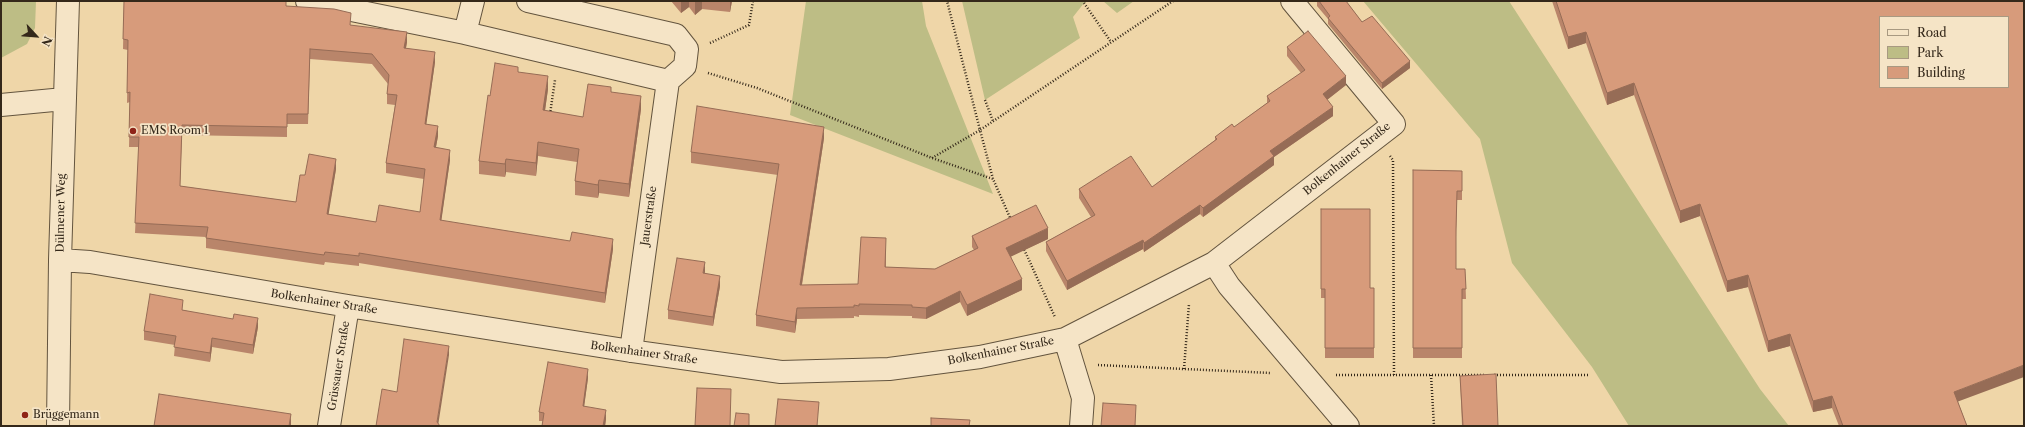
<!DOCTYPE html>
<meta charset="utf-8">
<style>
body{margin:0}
#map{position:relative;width:2025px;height:427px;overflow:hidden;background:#efd6a8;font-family:"Libre Caslon Text",serif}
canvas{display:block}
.frame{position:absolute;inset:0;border:2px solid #34281a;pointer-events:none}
.legend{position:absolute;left:1879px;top:16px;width:130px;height:72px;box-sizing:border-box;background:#f5e4c6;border:1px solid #a89981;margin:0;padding:5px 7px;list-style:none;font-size:12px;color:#34281a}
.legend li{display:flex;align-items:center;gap:8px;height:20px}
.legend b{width:20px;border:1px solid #a89981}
.north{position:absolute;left:16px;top:16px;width:40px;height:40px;-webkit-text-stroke:3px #f5e4c6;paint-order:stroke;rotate:116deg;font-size:11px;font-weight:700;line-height:16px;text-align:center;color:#34281a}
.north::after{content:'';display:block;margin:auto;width:14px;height:18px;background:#34281a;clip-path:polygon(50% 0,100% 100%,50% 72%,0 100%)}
</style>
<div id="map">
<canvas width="2025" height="427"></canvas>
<div class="frame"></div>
<ul class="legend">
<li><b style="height:5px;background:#f5e4c6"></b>Road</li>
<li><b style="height:11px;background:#bdbd85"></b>Park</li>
<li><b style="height:11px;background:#d79b7b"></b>Building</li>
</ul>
<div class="north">N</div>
</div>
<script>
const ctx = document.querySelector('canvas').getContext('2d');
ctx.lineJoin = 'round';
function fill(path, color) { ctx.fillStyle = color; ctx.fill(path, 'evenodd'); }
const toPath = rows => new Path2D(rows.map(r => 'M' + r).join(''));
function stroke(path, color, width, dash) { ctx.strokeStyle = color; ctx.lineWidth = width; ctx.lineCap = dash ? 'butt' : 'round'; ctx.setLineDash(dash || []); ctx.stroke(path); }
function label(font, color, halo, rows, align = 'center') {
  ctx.font = font + ' "Libre Caslon Text",serif'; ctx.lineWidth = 3.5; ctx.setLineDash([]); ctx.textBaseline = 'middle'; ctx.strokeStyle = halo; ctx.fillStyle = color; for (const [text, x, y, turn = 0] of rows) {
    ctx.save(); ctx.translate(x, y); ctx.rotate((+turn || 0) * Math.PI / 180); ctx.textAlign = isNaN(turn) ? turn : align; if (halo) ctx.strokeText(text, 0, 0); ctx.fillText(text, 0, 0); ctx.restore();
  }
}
fill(toPath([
 [1,1,36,1,35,28,27,44,1,58],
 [806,1,922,1,926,26,993,194,790,115],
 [962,1,1089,1,1084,3,1073,17,1080,38,985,100],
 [1103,1,1134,1,1117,13],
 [1363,1,1509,1,1760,389,1789,426,1629,426,1592,367,1512,263,1480,139]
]), '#bdbd85');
const minor = toPath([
 [307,1,465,33],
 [473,1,465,33,668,81],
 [528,1,676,35,687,49,685,66,668,81,631,351],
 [1,105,64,99],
 [60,260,90,262,348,306,631,351,781,372,889,369,980,357,1065,339,1214,263,1229,286,1348,426],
 [1214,263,1394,124,1292,1],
 [1065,339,1083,398,1081,426],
 [58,426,60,260,68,1],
 [329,426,348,306]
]);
stroke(minor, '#63543e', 24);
stroke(toPath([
 [1084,3,1111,42],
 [710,43,749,25,753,1],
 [708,73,757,88,932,158,993,179],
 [985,100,993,121],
 [550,114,555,80],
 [1390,156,1393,160,1394,375],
 [932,158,980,130,947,1],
 [1011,220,993,179,980,130,1173,1],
 [1023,247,1055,317],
 [1098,365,1271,373],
 [1184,369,1189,304],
 [1336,375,1485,375],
 [1431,375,1434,426],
 [1494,375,1590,375]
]), '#34281a', 2.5, [1, 2]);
stroke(minor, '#f5e4c6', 22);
fill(toPath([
 [124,1,287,6,407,42,406,48,435,62,426,124,438,136,436,147,450,160,441,221,613,249,605,303,359,263,359,266,325,262,324,265,206,248,206,237,135,233,139,147,129,147,130,102,127,103,128,50,123,49],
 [310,59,372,64,388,84,387,94,387,104,395,105,386,163,386,173,424,179,420,212,376,222,328,214,336,169,305,175,296,202,180,186,182,135,287,137,287,124,308,124],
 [671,1,732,1,730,12,702,9,695,15,689,7,681,13],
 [1317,1,1346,1,1362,22,1410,68,1382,89,1328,24,1328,19,1317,6],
 [1552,1,2024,1,1958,402,1967,426,1839,426,1832,408,1813,412,1790,346,1768,352,1748,287,1727,292,1700,216,1680,223,1634,95,1607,105,1586,43,1568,49],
 [1287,47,1346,85,1327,100,1333,116,1274,157,1274,165,1203,217,1200,214,1144,252,1143,249,1067,290,1046,251,1046,242,1091,217,1079,198,1079,189,1152,187,1215,140,1215,137,1234,127,1267,103,1267,96,1301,73,1287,56],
 [518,72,548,89,545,111,583,117,611,92,641,109,629,197,599,193,598,198,575,195,575,181,577,162,538,156,536,176,506,172,505,177,479,174,479,161,490,96],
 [824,138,802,285,858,284,886,249,886,267,935,269,974,250,972,247,972,236,1048,239,1011,256,1022,290,967,316,960,302,926,319,912,318,912,316,859,315,859,317,854,316,854,318,797,319,795,333,756,326,756,315,778,175,691,163,691,152],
 [1413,170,1462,171,1462,200,1457,200,1456,237,1456,269,1465,269,1466,299,1462,299,1462,358,1413,358],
 [1321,209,1370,288,1374,288,1374,358,1325,358,1325,298,1321,298],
 [705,273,720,286,713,326,668,319,668,310],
 [183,310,258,327,253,354,212,347,210,362,174,356,175,345,144,340,144,331],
 [1460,376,1498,426,1462,426],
 [588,378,584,406,606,419,605,426,542,426,543,421,539,421,539,412]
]), '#b9856a');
fill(toPath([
 [681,1,689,1,689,7,681,13],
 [695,1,702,1,702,9,695,15],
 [730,1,732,1,730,12],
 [407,32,407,42,404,58,404,48],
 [1586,32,1586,43,1568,49,1568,37],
 [435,52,435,62,425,134,425,124],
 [1410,61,1410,68,1382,89,1382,83],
 [548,76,548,89,543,124,543,110],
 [1346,76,1346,85,1323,103,1323,94],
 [1634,83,1634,95,1607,105,1607,93],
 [641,96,641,109,629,197,629,184],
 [1333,107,1333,116,1274,157,1274,165,1203,217,1203,208,1270,151],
 [438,126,438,136,434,157,434,147],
 [824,127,824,138,800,296,800,285],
 [538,142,538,156,536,176,536,163],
 [450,150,450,160,440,230,440,220],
 [336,159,336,169,327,224,327,214],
 [506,159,506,172,505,177,505,164],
 [599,180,599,193,598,198,598,185],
 [1700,204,1700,216,1680,223,1680,211],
 [1200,205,1200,214,1144,252,1144,243],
 [1048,228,1048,239,1006,259,1006,248],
 [613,239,613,249,605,303,605,293],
 [1143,240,1143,249,1067,290,1067,281],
 [705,262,705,272,703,283,703,273],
 [1748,275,1748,287,1727,292,1727,281],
 [720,276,720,286,713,326,713,317],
 [1022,279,1022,290,967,316,967,305],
 [960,291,960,302,926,319,926,308],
 [797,308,797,319,795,333,795,322],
 [258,318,258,327,253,354,253,345],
 [1790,334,1790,346,1768,352,1768,341],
 [212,338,212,347,210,362,210,353],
 [449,346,449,355,438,426,437,422],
 [2024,365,2024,377,1954,403,1954,392],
 [588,369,588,378,583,415,583,406],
 [1832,396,1832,408,1813,412,1813,401],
 [606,410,606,419,605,426,603,426],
 [291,414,291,426,289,426]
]), '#966c56');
const building = toPath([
 [124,1,286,1,286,6,334,9,351,13,350,25,407,32,404,48,435,52,425,124,438,126,434,147,450,150,440,220,570,241,572,232,613,239,605,293,359,253,359,256,325,252,324,255,206,238,208,227,135,223,139,137,129,137,130,92,127,93,128,40,123,39,124,1],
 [310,49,372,54,389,75,387,94,397,95,386,163,425,169,420,212,379,205,376,222,327,214,336,159,309,154,305,175,300,175,296,202,180,186,182,125,287,127,287,114,308,114,310,49],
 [1319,1,1346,1,1362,22,1372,16,1410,61,1382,83,1328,18,1330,16,1319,1],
 [1556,1,2024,1,2024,365,1954,392,1967,426,1843,426,1832,396,1813,401,1790,334,1768,341,1748,275,1727,281,1700,204,1680,211,1634,83,1607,93,1586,32,1568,37,1556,1],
 [1880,17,2008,17,2008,87,1880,87,1880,17],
 [1308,31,1346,76,1323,94,1333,107,1270,151,1274,156,1203,208,1200,205,1144,243,1143,240,1067,281,1046,242,1095,215,1079,189,1131,156,1152,187,1217,139,1215,137,1232,124,1234,127,1270,101,1267,96,1305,70,1287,47,1308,31],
 [495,63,518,67,518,72,548,76,543,110,583,117,588,84,611,87,611,92,641,96,629,184,599,180,598,185,575,181,579,149,538,142,536,163,506,159,505,164,479,161,488,95,490,96,495,63],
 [697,106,824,127,800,285,858,284,861,237,886,238,885,267,935,269,978,248,972,236,1036,205,1048,228,1006,248,1022,279,967,305,960,291,926,308,912,307,912,305,859,304,859,306,854,305,854,307,797,308,795,322,756,315,779,164,691,152,697,106],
 [1413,170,1462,171,1462,191,1457,191,1456,230,1456,269,1465,269,1466,289,1462,289,1462,348,1413,348,1413,170],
 [1321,209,1370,209,1370,288,1374,288,1374,348,1325,348,1325,289,1321,289,1321,209],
 [677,258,705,262,703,273,720,276,713,317,668,310,677,258],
 [150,294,183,300,182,310,233,319,234,314,258,318,253,345,212,338,210,353,174,347,176,336,144,331,150,294],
 [404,339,449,346,437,422,440,426,376,426,382,389,397,392,404,339],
 [548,362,588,369,583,406,606,410,603,426,542,426,544,413,539,412,548,362],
 [1496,374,1498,426,1463,426,1460,376,1496,374],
 [697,388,731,389,730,426,695,426,697,388],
 [159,394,291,414,289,426,154,426,159,394],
 [778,399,819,402,817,426,775,426,778,399],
 [1103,403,1136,405,1135,426,1101,426,1103,403],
 [736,413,749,414,749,426,734,426,736,413],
 [931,418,970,420,969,426,931,426,931,418]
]);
fill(building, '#d79b7b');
stroke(building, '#966c56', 1);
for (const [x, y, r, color] of [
 [133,131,4,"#8f2418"],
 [25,415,4,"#8f2418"]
]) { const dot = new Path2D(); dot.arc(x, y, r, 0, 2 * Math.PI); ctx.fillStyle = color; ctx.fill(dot); stroke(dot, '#f5e4c6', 1.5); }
label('11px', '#34281a', '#f5e4c6', [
 ["EMS Room 1",141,131],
 ["Brüggemann",33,415]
], 'left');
label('11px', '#34281a', '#f5e4c6', [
 ["Bolkenhainer Straße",1347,159,-39],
 ["Dülmener Weg",61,213,-89],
 ["Jauerstraße",649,216,-82],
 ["Bolkenhainer Straße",324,302,9],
 ["Bolkenhainer Straße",1001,351,-11],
 ["Bolkenhainer Straße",644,353,8],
 ["Grüssauer Straße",339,366,-81]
]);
</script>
